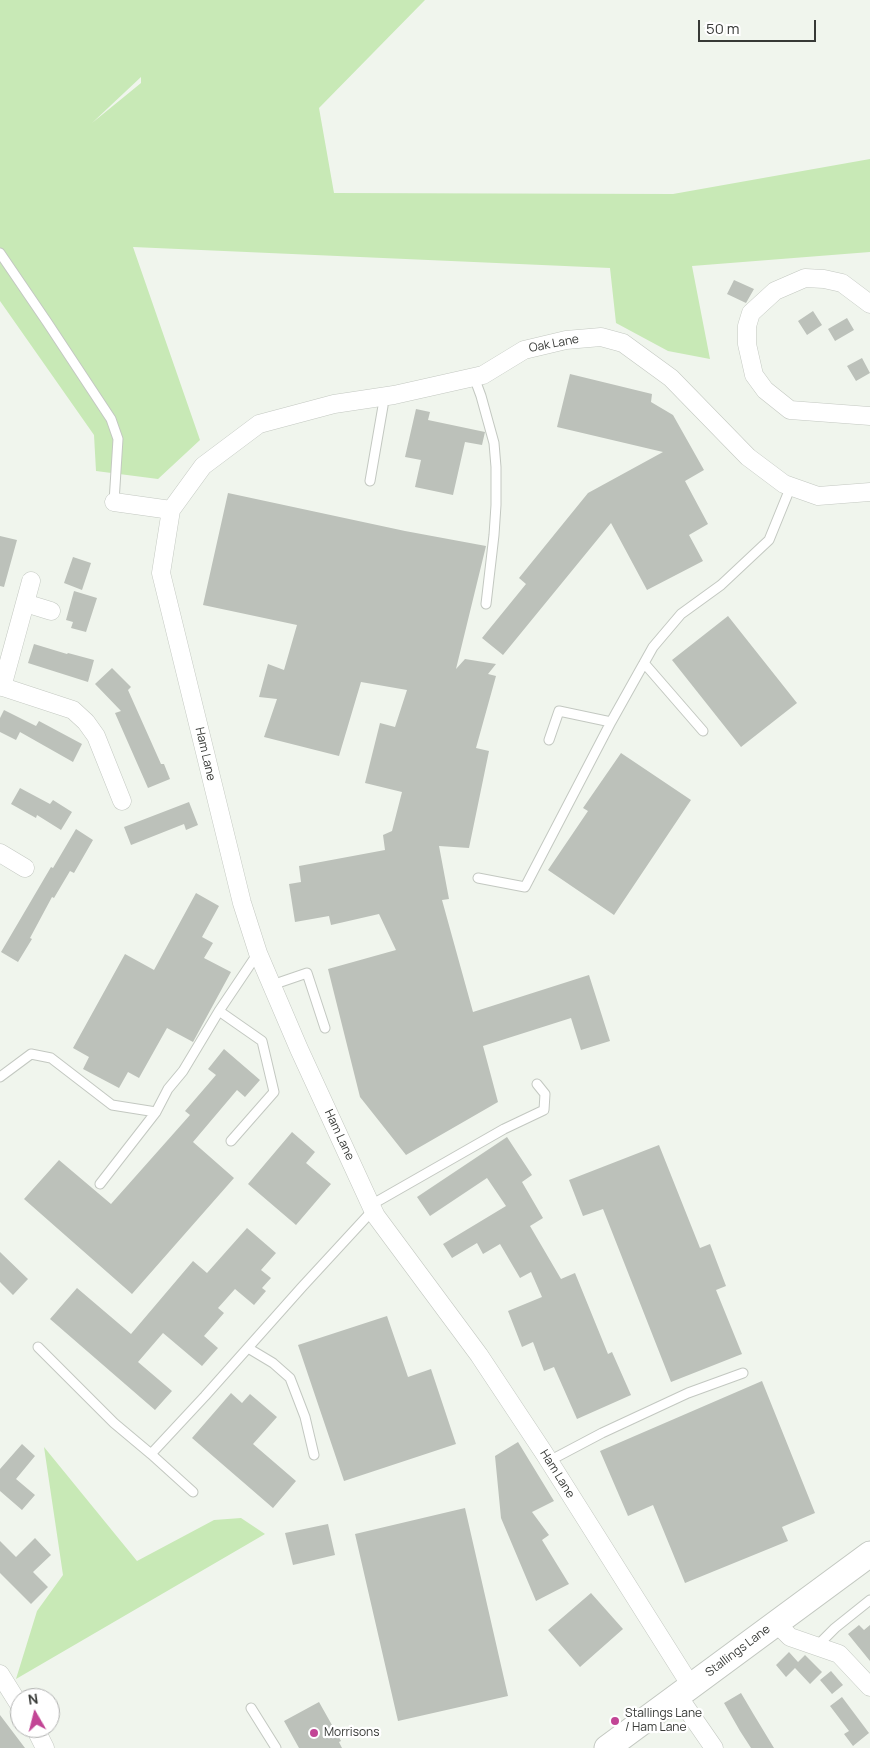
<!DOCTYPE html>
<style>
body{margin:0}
#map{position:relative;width:870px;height:1748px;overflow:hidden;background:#f0f5ed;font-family:Manrope,sans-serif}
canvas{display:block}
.north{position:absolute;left:10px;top:1688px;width:50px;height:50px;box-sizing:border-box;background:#fff;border:1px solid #afb0af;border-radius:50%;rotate:352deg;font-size:14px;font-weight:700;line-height:20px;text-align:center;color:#373936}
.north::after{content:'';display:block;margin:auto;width:18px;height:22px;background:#c24595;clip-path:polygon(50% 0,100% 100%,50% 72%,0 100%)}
.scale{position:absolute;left:698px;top:20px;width:118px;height:22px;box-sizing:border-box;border:2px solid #373936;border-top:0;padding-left:6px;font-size:15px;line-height:18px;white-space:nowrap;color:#373936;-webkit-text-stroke:4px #fff;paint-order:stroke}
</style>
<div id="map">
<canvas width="870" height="1748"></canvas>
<div class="north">N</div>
<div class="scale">50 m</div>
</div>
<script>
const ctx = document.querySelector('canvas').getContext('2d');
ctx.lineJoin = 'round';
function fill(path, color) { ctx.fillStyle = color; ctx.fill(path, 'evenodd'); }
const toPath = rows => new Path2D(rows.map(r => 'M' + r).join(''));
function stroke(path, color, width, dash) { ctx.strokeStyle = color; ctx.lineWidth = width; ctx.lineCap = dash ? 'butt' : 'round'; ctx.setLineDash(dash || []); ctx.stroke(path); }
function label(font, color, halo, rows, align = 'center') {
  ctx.font = font + ' Manrope,sans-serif'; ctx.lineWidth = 4.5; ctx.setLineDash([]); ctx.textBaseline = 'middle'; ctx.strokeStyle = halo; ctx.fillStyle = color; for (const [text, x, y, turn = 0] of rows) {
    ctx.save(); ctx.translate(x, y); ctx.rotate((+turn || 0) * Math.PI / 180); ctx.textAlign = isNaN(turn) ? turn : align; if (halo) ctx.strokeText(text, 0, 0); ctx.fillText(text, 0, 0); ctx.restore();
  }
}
fill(toPath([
 [0,0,425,0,319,108,334,193,673,194,870,159,870,252,692,266,710,359,668,351,616,323,610,268,133,247,200,440,158,479,96,471,94,435,0,301],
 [141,77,141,83,92,123],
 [44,1447,137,1561,214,1520,241,1518,265,1534,16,1679,37,1611,63,1575]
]), '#c8e9b6');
fill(toPath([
 [734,280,754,289,746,303,727,294],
 [813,311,822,325,807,335,798,321],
 [847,318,854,330,835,341,828,329],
 [862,358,870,373,856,381,847,366],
 [570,374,652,394,651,402,673,415,704,470,685,481,708,524,689,535,703,561,647,590,611,523,503,655,482,638,526,584,519,578,588,493,663,452,557,427],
 [416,409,430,412,428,420,485,432,482,445,465,442,453,495,415,487,421,460,405,457],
 [228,493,405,531,486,546,456,669,465,659,496,664,488,674,496,676,476,748,489,751,469,848,439,846,449,899,442,900,473,1012,589,975,610,1041,581,1050,571,1018,483,1046,498,1102,406,1155,360,1097,328,969,396,950,379,914,331,925,329,916,295,922,289,884,301,882,299,866,385,850,383,835,392,831,402,792,365,783,380,723,395,727,407,690,361,682,339,756,264,737,277,699,259,697,268,664,284,670,297,625,203,605],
 [0,536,17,540,4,587,0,586],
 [73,557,91,563,82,590,64,583],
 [74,591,97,598,86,632,71,628,73,622,66,620],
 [728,616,797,703,741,747,672,660],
 [34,644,67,654,68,653,94,660,88,682,28,663],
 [112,668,131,687,128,690,161,764,164,764,170,779,148,788,115,713,121,711,95,684],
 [4,710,36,726,39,721,82,744,73,762,20,732,16,740,0,732,0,718],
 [621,753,691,800,614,915,548,870,588,811,583,808],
 [20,788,50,804,53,800,72,812,61,830,37,815,36,818,11,804],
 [189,802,198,825,186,830,184,824,131,845,124,827],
 [76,829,93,840,74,873,70,871,54,898,52,897,30,938,32,939,18,962,1,952,51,867,53,868],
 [196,893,219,906,202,937,213,943,204,958,231,972,193,1042,167,1028,139,1078,128,1072,119,1088,83,1069,89,1057,73,1048,125,954,154,970],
 [224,1049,260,1080,245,1097,237,1090,193,1142,234,1178,132,1294,24,1199,59,1160,111,1204,190,1115,185,1111,216,1075,208,1069],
 [292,1132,315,1152,306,1163,331,1184,296,1225,248,1184],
 [507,1137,532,1175,522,1182,543,1218,530,1226,561,1279,575,1273,608,1354,612,1352,631,1395,577,1419,554,1367,544,1371,533,1342,522,1347,508,1311,542,1297,531,1272,520,1278,500,1244,483,1254,477,1243,452,1258,443,1244,506,1206,487,1178,430,1216,417,1197],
 [659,1145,700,1248,710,1244,726,1286,716,1290,742,1354,671,1382,603,1209,583,1216,569,1180],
 [247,1228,276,1253,261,1270,271,1278,262,1288,266,1291,254,1305,235,1289,218,1308,224,1313,204,1336,218,1348,202,1366,163,1333,138,1362,172,1391,155,1410,50,1319,77,1288,131,1334,193,1261,207,1273],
 [0,1252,28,1279,13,1295,0,1282],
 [387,1316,408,1377,431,1369,456,1444,344,1481,298,1345],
 [762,1381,815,1513,782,1527,788,1541,685,1583,653,1505,628,1516,600,1451],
 [231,1393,242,1403,250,1394,277,1417,253,1444,296,1481,273,1508,192,1438],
 [518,1442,554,1501,532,1512,549,1535,542,1540,569,1584,536,1601,501,1518,495,1456],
 [22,1444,35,1456,16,1479,35,1495,22,1510,0,1491,0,1469],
 [465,1508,508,1696,398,1721,355,1534],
 [328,1524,335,1555,293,1565,285,1533],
 [35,1538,51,1555,33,1572,48,1587,31,1604,0,1573,0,1541,16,1557],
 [591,1593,623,1629,580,1667,548,1630],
 [859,1625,864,1630,870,1625,870,1661,848,1634],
 [789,1652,798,1662,805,1655,822,1672,810,1684,795,1668,786,1677,776,1665],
 [831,1671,843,1685,832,1694,820,1680],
 [741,1693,754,1715,774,1748,751,1748,740,1731,724,1703],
 [842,1697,869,1733,853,1746,844,1734,849,1731,830,1706],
 [319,1702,341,1741,339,1742,342,1748,299,1748,284,1721],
 [0,1715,25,1748,0,1748]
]), '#bcc1ba');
const lane = toPath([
 [0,253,47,322,111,419,118,439,114,502],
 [474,377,481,396,494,443,496,467,496,505,494,535,486,604],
 [370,481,383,406,383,397],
 [644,663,703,731],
 [549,740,559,711,611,722],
 [478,878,525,887,611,722,653,647,681,614,721,585,769,540,791,486],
 [272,985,307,973,325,1028],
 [219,1011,262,1041,274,1092,231,1141],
 [0,1077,31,1054,51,1058,112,1105,156,1112],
 [100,1184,156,1112,168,1089,183,1071,219,1011,258,953],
 [371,1205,504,1129,544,1110,545,1094,537,1084],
 [38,1347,114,1423,151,1454,205,1396,302,1287,373,1210],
 [248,1348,273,1363,290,1378,305,1417,314,1455],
 [151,1454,193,1492],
 [549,1461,602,1433,688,1393,743,1373],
 [817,1646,835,1628,870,1600],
 [251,1708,276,1748]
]);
const street = toPath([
 [870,304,842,283,824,279,805,278,775,291,751,313,747,326,747,344,754,375,765,390,790,410,870,416],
 [114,502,171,510],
 [25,603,51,611],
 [0,686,73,710,86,722,96,736,122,801],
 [2,687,31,581],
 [0,853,25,868],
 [776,1623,790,1637,839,1654,870,1687],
 [0,1674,20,1706],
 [691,1686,544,1453,479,1355,376,1216,373,1210,299,1049,258,953,242,903,161,573,171,510,203,466,259,424,334,404,394,395,483,375,524,350,566,340,601,337,623,343,671,378,748,457,784,484,818,496,870,492],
 [678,1696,714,1748],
 [35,1728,45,1748]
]);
const secondary = toPath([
 [607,1748,870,1554]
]);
stroke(lane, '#c3c8c1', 11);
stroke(street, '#c3c8c1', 19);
stroke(secondary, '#c3c8c1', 27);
stroke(lane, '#fff', 9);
stroke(street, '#fff', 18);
stroke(secondary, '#fff', 25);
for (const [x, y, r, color] of [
 [615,1721,5,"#c24595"],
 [314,1733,5,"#c24595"]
]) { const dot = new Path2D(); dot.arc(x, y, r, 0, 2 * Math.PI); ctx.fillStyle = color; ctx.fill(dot); stroke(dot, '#fff', 2); }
label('12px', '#373936', '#fff', [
 ["Oak Lane",554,344,-11],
 ["Ham Lane",205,754,77],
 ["Ham Lane",339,1135,65],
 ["Ham Lane",557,1474,58],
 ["Stallings Lane",738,1651,-37]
]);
label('12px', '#373936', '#fff', [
 ["Stallings Lane",625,1714],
 ["/ Ham Lane",625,1728],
 ["Morrisons",324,1733]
], 'left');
</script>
